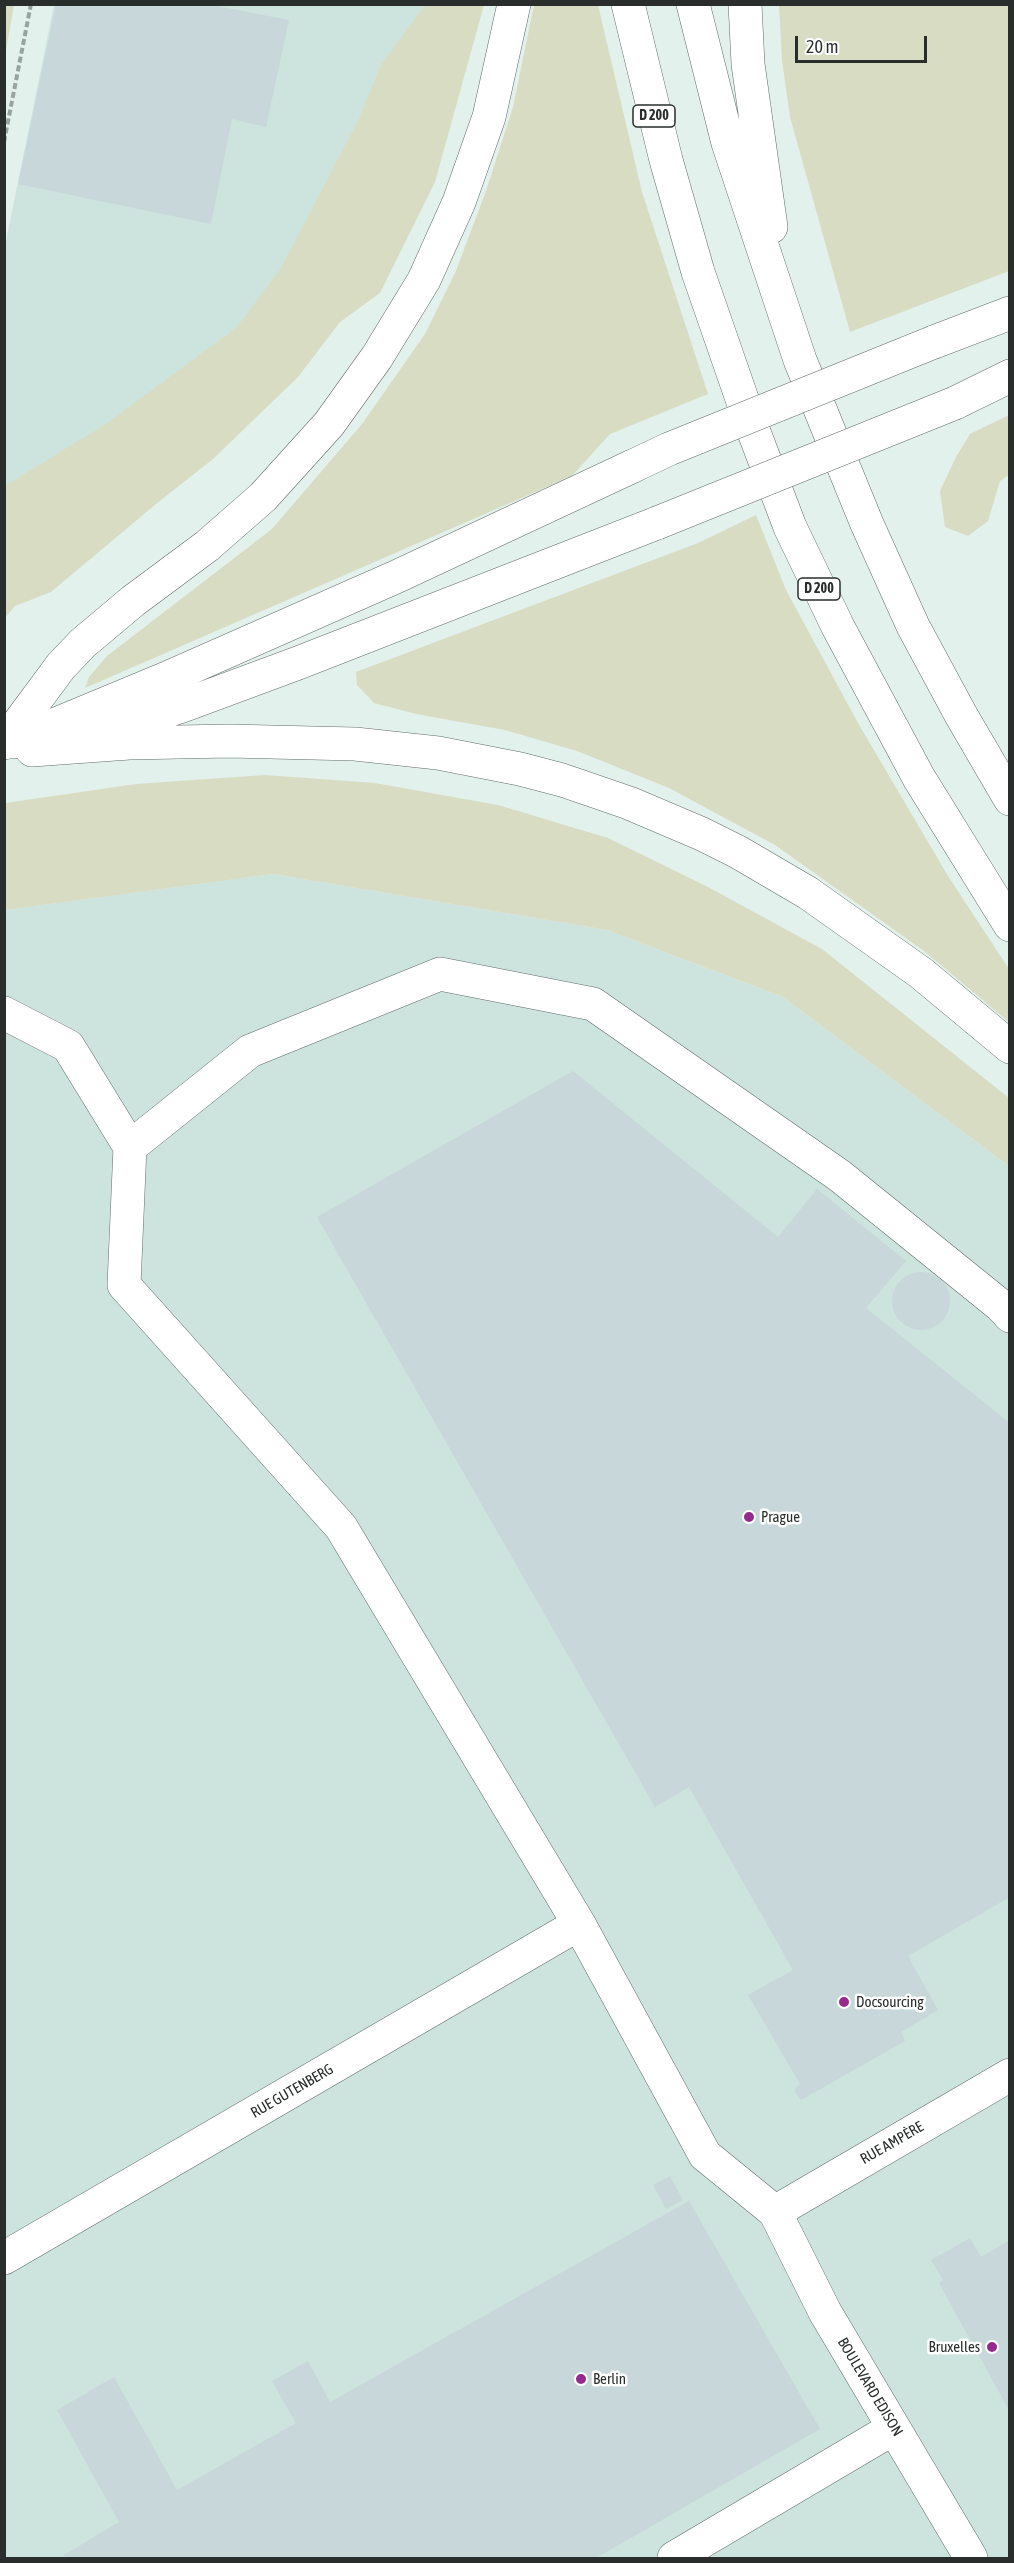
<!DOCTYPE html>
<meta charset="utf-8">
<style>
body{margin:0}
#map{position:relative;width:1014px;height:2563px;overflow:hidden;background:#e2f1ec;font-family:"Asap Condensed",sans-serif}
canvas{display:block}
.frame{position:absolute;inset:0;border:6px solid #292e2d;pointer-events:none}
.scale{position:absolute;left:795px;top:36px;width:132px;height:27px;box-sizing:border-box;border:3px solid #292e2d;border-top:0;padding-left:8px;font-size:18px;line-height:21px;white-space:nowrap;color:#292e2d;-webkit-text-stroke:4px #fff;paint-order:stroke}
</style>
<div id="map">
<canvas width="1014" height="2563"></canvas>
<div class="frame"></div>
<div class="scale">20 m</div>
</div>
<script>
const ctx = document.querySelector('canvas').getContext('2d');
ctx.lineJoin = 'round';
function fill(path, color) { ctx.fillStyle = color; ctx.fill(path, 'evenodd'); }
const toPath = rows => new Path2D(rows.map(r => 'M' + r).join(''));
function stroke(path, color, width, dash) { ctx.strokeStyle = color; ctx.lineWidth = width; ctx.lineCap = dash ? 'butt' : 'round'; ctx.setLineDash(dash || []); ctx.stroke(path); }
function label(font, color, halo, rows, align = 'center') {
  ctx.font = font + ' "Asap Condensed",sans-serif'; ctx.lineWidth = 5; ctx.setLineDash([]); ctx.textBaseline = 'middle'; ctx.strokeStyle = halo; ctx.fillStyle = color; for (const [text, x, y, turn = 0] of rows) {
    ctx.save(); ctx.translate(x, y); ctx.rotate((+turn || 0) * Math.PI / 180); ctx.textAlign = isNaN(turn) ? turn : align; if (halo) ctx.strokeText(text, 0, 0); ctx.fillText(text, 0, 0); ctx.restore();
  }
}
fill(toPath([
 [54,5,427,5,245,345,5,545,5,246],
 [273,874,607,930,783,997,1009,1166,1009,2558,5,2558,4,910]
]), '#cde4de');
fill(toPath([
 [5,4,14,5,5,56,4,5],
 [425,5,484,5,435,182,380,293,340,322,298,377,213,459,156,504,51,592,15,606,5,618,5,486,106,424,237,327,281,268,359,119,381,65],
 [534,5,598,5,642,192,708,394,610,434,572,476,85,688,89,677,107,656,272,529,362,424,425,334,456,271,486,191,513,107],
 [779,5,1009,5,1009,271,850,332,790,117,782,60],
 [1009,415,1009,475,1000,481,988,521,968,536,945,527,940,491,956,457,970,434],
 [756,515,786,590,858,723,948,876,1009,969,1009,1022,924,951,775,845,669,788,577,751,505,730,416,714,374,703,357,685,356,672,698,543],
 [265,775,375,783,498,805,608,838,706,886,822,949,1009,1098,1009,1166,783,997,607,930,273,874,5,910,5,803,136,784]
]), '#d8dcc3');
fill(toPath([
 [56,5,212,5,289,20,266,127,232,119,211,224,18,184],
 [573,1071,778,1237,817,1189,906,1261,866,1308,1010,1423,1010,1897,908,1956,938,2010,901,2032,905,2041,801,2100,794,2090,800,2084,748,1995,793,1970,689,1787,655,1807,317,1217],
 '892 1301a29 29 0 1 1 58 0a29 29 0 1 1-58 0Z',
 [670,2176,683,2200,666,2209,653,2185],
 [689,2201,820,2429,596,2558,66,2558,64,2555,119,2522,57,2410,114,2377,177,2490,296,2423,272,2381,308,2361,330,2402],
 [970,2238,981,2257,1010,2240,1010,2412,939,2283,943,2280,931,2260]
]), '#c8d7d9');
const minor = toPath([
 [4,1013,68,1046,130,1147,124,1285,341,1527,579,1924,705,2155,775,2212,825,2312,971,2558],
 [130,1147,250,1051,440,974,593,1004,840,1176,1001,1306,1010,1316],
 [775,2212,1010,2075],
 [4,2258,579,1924],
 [674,2558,894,2428]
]);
const major = toPath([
 [628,4,666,160,698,272,749,419,790,527,838,627,919,778,1010,925],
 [693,4,728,143,800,360,867,524,913,626,961,715,1010,799],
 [745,4,748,64,771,227],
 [934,342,1010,313],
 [955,403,1010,376],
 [99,733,182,706,298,663,657,523],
 [13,742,167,678,398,576,633,466],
 [4,743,61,666,83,643,133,601,207,546,263,497,329,424,377,357,424,280,459,202,489,117,514,4],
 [32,750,129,743,229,741,355,744,438,753,520,769,562,780,629,803,702,834,738,852,808,893,921,973,1010,1047]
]);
stroke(minor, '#616d6a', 34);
stroke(major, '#616d6a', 34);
stroke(toPath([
 [4,142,31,4]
]), '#98a39f', 4, [6, 3]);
stroke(minor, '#fff', 33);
stroke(major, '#fff', 33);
const majorBridge = toPath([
 [633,466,669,449,934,342],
 [657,523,955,403]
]);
stroke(majorBridge, '#616d6a', 34, []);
stroke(majorBridge, '#fff', 33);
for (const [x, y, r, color] of [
 [749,1517,6,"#962b8d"],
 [844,2002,6,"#962b8d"],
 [992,2347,6,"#962b8d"],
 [581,2379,6,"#962b8d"]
]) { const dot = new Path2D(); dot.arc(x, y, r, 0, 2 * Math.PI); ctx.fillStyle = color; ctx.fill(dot); stroke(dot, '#fff', 2); }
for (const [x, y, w] of [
 [654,116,42],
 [819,589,42]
]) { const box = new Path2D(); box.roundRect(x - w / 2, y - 11, w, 22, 4.5); ctx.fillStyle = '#fff'; ctx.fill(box); stroke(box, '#292e2d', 1.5); }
label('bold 14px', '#292e2d', null, [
 ["D 200",654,116],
 ["D 200",819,589]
]);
label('15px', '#292e2d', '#fff', [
 ["Prague",761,1517],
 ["Docsourcing",856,2002],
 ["Bruxelles",980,2347,"right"],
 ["Berlin",593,2379]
], 'left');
label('15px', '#292e2d', '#fff', [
 ["RUE GUTENBERG",292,2091,-30],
 ["RUE AMPÈRE",892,2143,-30],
 ["BOULEVARD EDISON",870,2387,59]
]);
</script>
